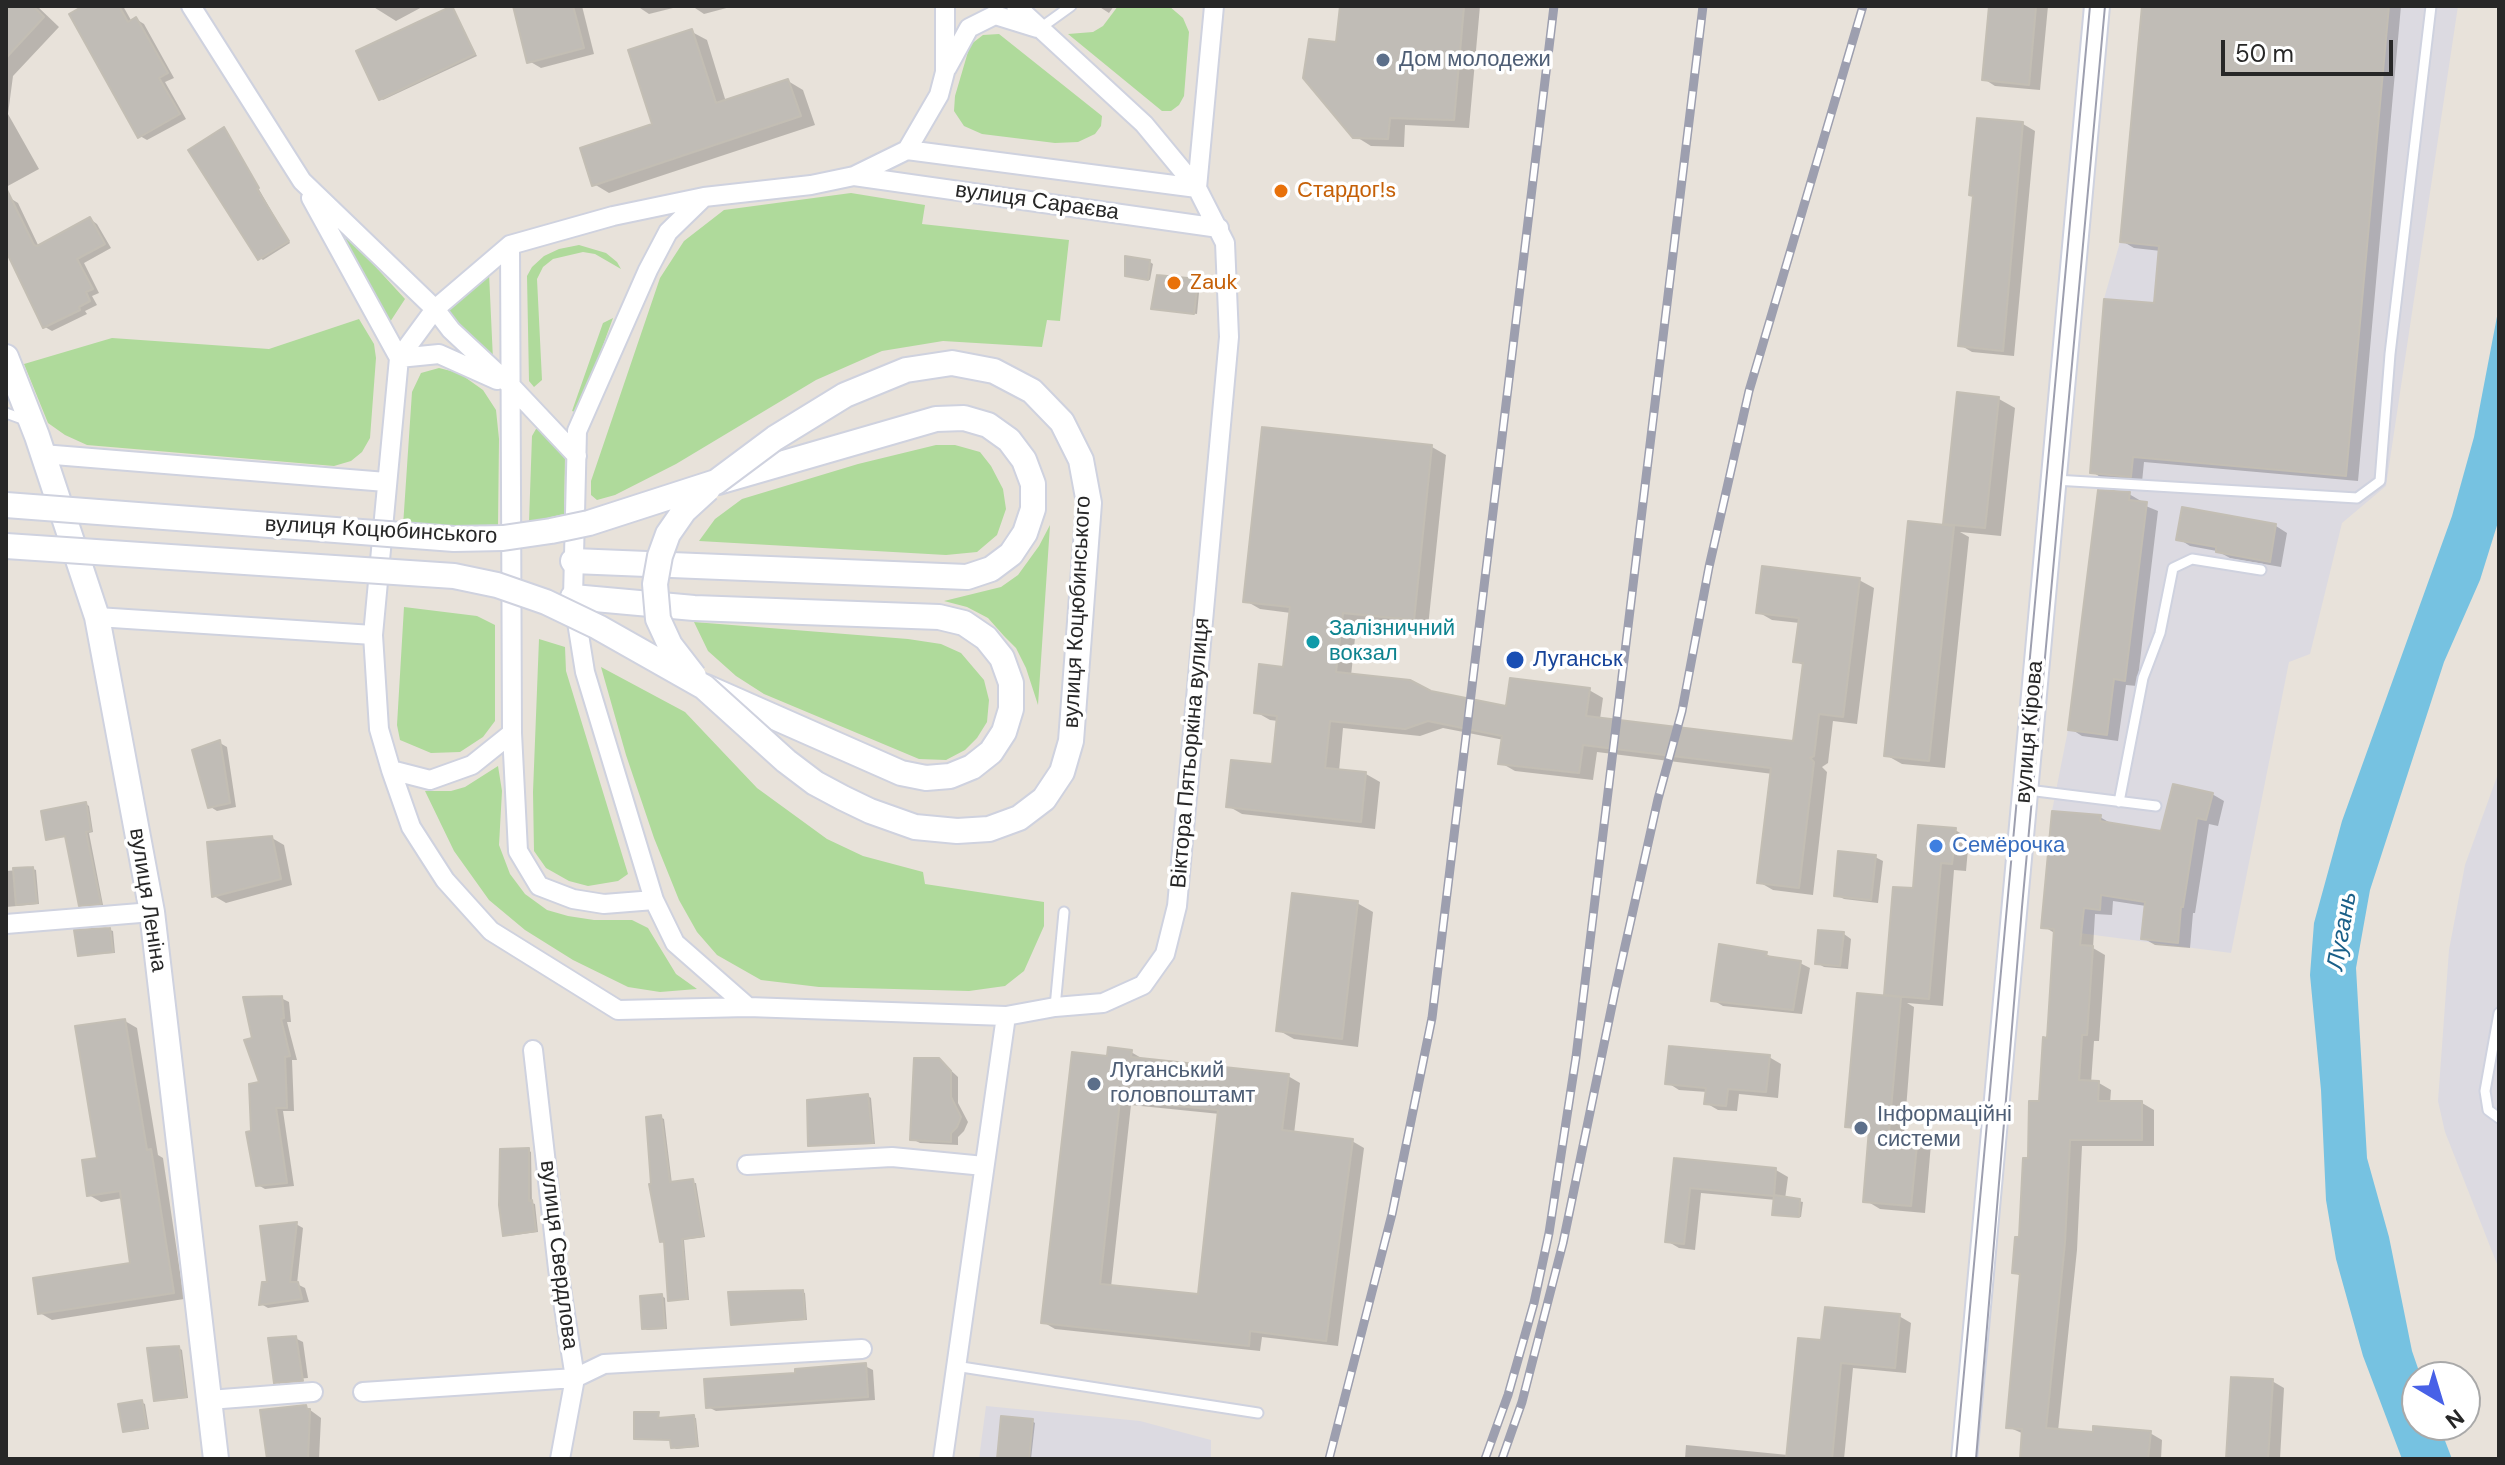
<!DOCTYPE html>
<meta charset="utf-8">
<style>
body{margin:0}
#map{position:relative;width:2505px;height:1465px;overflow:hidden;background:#e8e2da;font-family:"DM Sans",sans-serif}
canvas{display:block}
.frame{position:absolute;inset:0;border:8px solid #272727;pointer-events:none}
.north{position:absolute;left:2401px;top:1361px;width:80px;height:80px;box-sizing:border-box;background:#fff;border:2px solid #a9a9a9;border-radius:50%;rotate:142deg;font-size:22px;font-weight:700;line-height:32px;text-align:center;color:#272727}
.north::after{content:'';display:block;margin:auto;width:28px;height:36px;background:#4861e7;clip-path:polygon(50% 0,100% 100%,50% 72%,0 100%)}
.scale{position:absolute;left:2221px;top:40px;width:172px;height:36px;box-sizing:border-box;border:4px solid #272727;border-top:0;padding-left:10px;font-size:24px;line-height:28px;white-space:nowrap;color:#272727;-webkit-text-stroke:6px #fff;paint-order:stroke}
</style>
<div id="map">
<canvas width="2505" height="1465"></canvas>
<div class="frame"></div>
<div class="north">N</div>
<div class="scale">50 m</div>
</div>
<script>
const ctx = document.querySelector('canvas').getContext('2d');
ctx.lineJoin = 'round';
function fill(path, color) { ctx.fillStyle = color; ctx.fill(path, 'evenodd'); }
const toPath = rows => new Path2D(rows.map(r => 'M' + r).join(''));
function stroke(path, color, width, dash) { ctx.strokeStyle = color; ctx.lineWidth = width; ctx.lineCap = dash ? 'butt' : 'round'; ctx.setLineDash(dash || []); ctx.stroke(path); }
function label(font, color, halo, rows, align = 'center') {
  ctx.font = font + ' "DM Sans",sans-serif'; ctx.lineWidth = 7; ctx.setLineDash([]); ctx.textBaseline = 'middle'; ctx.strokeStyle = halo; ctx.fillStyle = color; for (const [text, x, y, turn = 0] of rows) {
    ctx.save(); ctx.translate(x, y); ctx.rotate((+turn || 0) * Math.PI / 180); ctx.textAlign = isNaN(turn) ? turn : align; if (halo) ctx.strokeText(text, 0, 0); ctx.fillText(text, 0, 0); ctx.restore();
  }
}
fill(toPath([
 [2142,6,2458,6,2386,486,2342,523,2310,654,2289,662,2231,953,2041,928,2052,811,2068,730,2097,496,2098,474,2090,473,2104,299,2120,242],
 [2499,771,2499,1269,2445,1132,2438,1101,2449,950,2465,865],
 [986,1406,1140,1421,1211,1440,1211,1459,979,1459]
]), '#dcdae1');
fill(toPath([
 [1118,6,1169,6,1183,18,1189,32,1184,96,1179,105,1171,111,1162,111,1068,34,1093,32,1103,26],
 [999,34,1102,116,1101,126,1095,134,1078,142,1055,143,982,134,964,126,954,111,955,96,970,45,983,35],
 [851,193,925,205,922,224,1069,240,1060,321,1047,320,1042,347,943,341,882,351,816,380,676,464,615,495,597,500,591,495,591,481,660,278,684,241,724,210],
 [331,218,405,299,390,322],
 [579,245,606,253,617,262,621,269,595,254,583,252,553,259,543,267,537,279,542,380,534,387,529,381,527,276,532,267,544,256,559,249],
 [489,273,493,360,448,311],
 [613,318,578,413,572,411,603,323],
 [359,319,374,344,376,358,370,438,362,452,351,461,334,466,87,445,65,435,48,423,24,364,112,338,269,349],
 [439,368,459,373,483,390,496,410,499,439,498,525,403,526,412,392,421,373],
 [542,428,560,448,565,457,564,514,529,522,532,436,536,429],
 [936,445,955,445,980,452,991,466,1003,489,1006,509,997,535,977,552,946,555,699,541,715,519,742,499,858,464],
 [1050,525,1038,705,1026,668,1016,648,1004,636,988,618,967,607,944,601,1001,587,1018,575,1039,546],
 [404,607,477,616,495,625,495,721,483,737,460,752,431,753,400,740,397,725],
 [694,622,908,639,941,644,961,653,984,680,989,700,987,722,977,738,965,750,946,760,919,759,764,694,736,676,708,651],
 [539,639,565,647,566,671,628,874,618,881,588,886,569,881,546,868,534,851,533,792],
 [601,667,685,712,757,788,827,839,863,856,923,872,925,884,1044,902,1044,926,1024,971,1005,986,969,991,819,987,761,980,717,955,697,932,679,900,654,838,626,755],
 [498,766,502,791,499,845,510,874,525,894,547,910,568,916,594,920,632,920,648,928,676,974,697,989,660,992,628,987,573,960,525,930,489,900,454,851,425,791,451,791,465,787]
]), '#afda9b');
fill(toPath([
 [2499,306,2499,519,2480,580,2444,662,2370,890,2356,968,2367,1158,2389,1237,2412,1351,2421,1377,2417,1377,2417,1425,2439,1425,2452,1459,2402,1459,2363,1356,2336,1259,2326,1200,2321,1090,2310,975,2314,923,2342,821,2452,516,2474,437]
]), '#76c2e1');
fill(toPath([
 [6,6,37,6,59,27,13,76,8,114,39,169,6,187],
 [88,6,123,6,132,22,136,19,144,24,174,78,165,82,186,119,147,140,140,136],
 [372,6,424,6,396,21],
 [515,6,582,6,594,54,541,68,529,61],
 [637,6,681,6,649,14],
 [692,6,734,6,704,14],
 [1098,6,1114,6,1109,13],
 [1341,6,1480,6,1469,128,1405,125,1404,147,1371,146,1355,136,1338,45],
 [1991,6,2048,6,2040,90,1995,86,1984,79],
 [2144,6,2401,6,2358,481,2144,462,2142,482,2104,479,2092,472,2156,305,2161,251,2134,248,2122,241],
 [452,8,477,56,383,100,380,98],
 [692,32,707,40,726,102,788,81,803,90,815,125,609,193,594,184,654,125],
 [1979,120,2023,124,2035,131,2014,356,1972,352,1960,345,1975,196],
 [224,129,290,243,263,260,260,258],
 [10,198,18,203,39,247,90,219,97,224,111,248,84,263,99,293,92,296,97,305,85,311,87,314,52,331,45,327,6,245,6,200],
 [1150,262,1153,264,1150,280,1130,276],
 [1197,281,1200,282,1197,314,1153,308],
 [1999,399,2015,408,2001,536,1960,532,1969,537,1945,768,1902,764,1886,755,1910,523,1954,528,1945,523],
 [1264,430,1432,447,1446,455,1428,627,1357,619,1351,676,1508,709,1589,690,1603,698,1600,719,1795,743,1805,666,1795,661,1800,623,1772,620,1758,612,1859,580,1874,588,1857,724,1833,721,1828,763,1822,767,1827,772,1813,895,1773,890,1759,882,1773,774,1597,752,1593,780,1515,771,1501,763,1504,740,1443,728,1420,736,1343,728,1339,771,1366,774,1380,782,1375,829,1242,814,1228,806,1274,766,1278,721,1270,720,1256,712,1285,669,1291,613,1260,609,1246,601],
 [2129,494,2141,501,2141,504,2158,511,2137,686,2126,685,2118,741,2082,736,2071,729],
 [2184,510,2276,526,2287,533,2281,567,2230,558,2217,551,2190,546,2179,539],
 [220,743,227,747,236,807,217,811,209,806],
 [2212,794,2224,801,2218,826,2209,824,2195,913,2193,913,2190,948,2155,945,2143,938,2146,906,2113,901,2112,915,2095,914,2093,948,2105,955,2099,1041,2094,1041,2091,1083,2099,1083,2111,1090,2110,1103,2142,1103,2154,1110,2154,1146,2082,1146,2077,1250,2058,1431,2095,1434,2150,1433,2162,1440,2161,1459,2022,1459,2024,1434,2008,1427,2022,1277,2014,1272,2049,1040,2056,934,2043,926,2100,817,2112,824,2163,833],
 [86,804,89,806,93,832,89,833,103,905,84,906,81,905,67,837,48,838],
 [1955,830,1969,838,1966,871,1954,870,1943,1006,1907,1003,1914,1007,1904,1135,1917,1136,1931,1144,1925,1213,1880,1209,1865,1200,1871,1135,1862,1135,1847,1126,1893,998,1886,994,1914,890],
 [272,838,284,845,292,885,226,903,214,896],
 [1875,857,1883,861,1878,903,1844,899,1836,895],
 [33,869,36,870,39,904,6,907,6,871],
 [1357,903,1373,912,1358,1047,1294,1039,1278,1030],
 [110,930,113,931,115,953,79,955],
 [1844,934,1851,939,1848,969,1824,967,1817,963],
 [1766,954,1775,959,1800,963,1810,968,1802,1014,1723,1006,1713,1000],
 [281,998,289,1002,291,1022,287,1022,297,1060,292,1060,294,1111,283,1111,294,1186,265,1189,258,1185,254,1132,261,1084,255,1039],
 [125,1021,137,1028,158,1155,163,1158,184,1299,52,1320,40,1313,133,1265,123,1198,101,1202,89,1195,99,1159],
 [1131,1052,1143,1059,1288,1076,1300,1083,1294,1134,1352,1141,1364,1148,1338,1346,1262,1337,1260,1351,1055,1329,1043,1322,1108,1058],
 [1131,1105,1220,1114,1200,1296,1111,1287],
 [1769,1057,1781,1064,1778,1098,1739,1094,1737,1111,1718,1110,1706,1103,1707,1092,1679,1090,1668,1083],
 [943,1063,958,1077,958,1103,968,1122,964,1131,958,1137,958,1145,920,1143,912,1139],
 [868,1096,871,1098,875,1144,810,1145],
 [660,1117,664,1119,672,1184,696,1183,705,1237,684,1240,689,1300,670,1299,666,1243,662,1240],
 [528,1150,531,1152,532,1203,535,1204,538,1232,508,1236,505,1235],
 [1675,1160,1776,1170,1788,1177,1785,1199,1803,1202,1801,1217,1777,1215,1776,1200,1701,1193,1695,1250,1679,1248,1667,1241],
 [296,1224,303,1228,297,1284,305,1288,309,1302,268,1308,261,1304],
 [802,1292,805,1293,807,1320,733,1324],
 [662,1296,665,1298,667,1329,647,1330,644,1328],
 [1899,1316,1911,1323,1906,1373,1853,1368,1844,1459,1685,1459,1686,1445,1788,1455,1823,1342],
 [295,1338,303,1342,308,1378,280,1380,280,1384,275,1382],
 [179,1348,182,1350,188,1398,159,1401,156,1400],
 [865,1366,873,1370,875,1400,716,1411,708,1407,797,1375],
 [2272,1381,2284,1388,2280,1459,2228,1459],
 [141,1402,145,1404,149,1429,128,1432,125,1431],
 [306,1407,321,1418,319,1459,269,1459],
 [658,1414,661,1420,696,1418,699,1447,676,1449,673,1447,672,1440,636,1438],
 [1032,1421,1035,1423,1031,1459,999,1459]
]), '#0003');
const building = toPath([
 [6,6,33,6,44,17,6,58,6,6],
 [83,6,119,6,128,22,136,17,168,73,159,78,180,114,138,138,69,14,83,6],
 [452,6,475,54,379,100,356,51,452,6],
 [513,6,573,6,584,48,527,63,513,6],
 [1340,6,1464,6,1454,120,1390,118,1388,139,1353,138,1303,78,1309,39,1336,42,1340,6],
 [1989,6,2036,6,2029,85,1982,80,1989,6],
 [2142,6,2389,6,2346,476,2133,457,2131,477,2090,473,2104,299,2154,303,2159,246,2120,242,2142,6],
 [692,29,716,103,788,79,801,116,592,186,580,148,652,124,628,50,692,29],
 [1977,118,2023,122,2003,351,1958,346,1973,196,1969,195,1977,118],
 [224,127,259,188,257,189,289,241,258,260,188,150,224,127],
 [6,188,34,245,37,246,90,217,105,244,77,259,93,289,86,292,90,301,79,307,80,310,43,328,6,251,6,188],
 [1125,256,1150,260,1148,280,1125,276,1125,256],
 [1157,275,1198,279,1194,314,1151,309,1157,275],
 [1957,392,1999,397,1985,528,1943,524,1957,392],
 [1262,427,1432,445,1414,620,1343,613,1336,672,1410,680,1431,691,1506,706,1510,678,1590,688,1586,716,1793,741,1803,663,1793,662,1799,618,1756,613,1762,566,1860,578,1843,717,1819,714,1814,756,1810,758,1814,762,1799,888,1757,883,1771,768,1583,745,1579,773,1498,764,1502,736,1428,721,1405,729,1330,721,1325,768,1366,772,1361,822,1226,807,1231,760,1272,764,1277,716,1254,713,1259,664,1283,667,1290,607,1243,602,1262,427],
 [2098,490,2130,492,2129,500,2147,502,2125,681,2114,679,2107,735,2068,730,2098,490],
 [2182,507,2276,524,2270,562,2216,552,2216,547,2176,540,2182,507],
 [1908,521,1954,526,1929,761,1884,756,1908,521],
 [220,740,230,803,208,808,192,750,220,740],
 [2173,784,2213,793,2206,820,2197,818,2183,907,2181,907,2178,943,2141,939,2145,902,2101,895,2100,910,2084,908,2080,945,2093,946,2087,1035,2082,1035,2079,1080,2099,1081,2098,1101,2142,1101,2142,1140,2070,1140,2065,1242,2046,1428,2093,1432,2093,1426,2151,1431,2148,1459,2020,1459,2022,1429,2006,1428,2020,1274,2012,1273,2015,1237,2019,1237,2023,1158,2028,1158,2029,1101,2039,1101,2043,1037,2047,1038,2054,929,2041,928,2052,811,2101,815,2100,821,2161,831,2173,784],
 [86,802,91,831,86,832,101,904,79,906,65,836,46,840,41,811,86,802],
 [1918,825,1956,828,1952,864,1941,863,1929,999,1884,995,1893,887,1913,888,1918,825],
 [272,836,281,879,212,897,207,842,272,836],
 [1838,851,1876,855,1871,900,1834,896,1838,851],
 [33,867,37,903,16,905,13,868,33,867],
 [1292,893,1358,901,1342,1039,1276,1031,1292,893],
 [110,928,113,952,78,956,74,930,110,928],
 [1818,930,1844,932,1840,966,1815,964,1818,930],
 [1719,944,1767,952,1766,956,1801,961,1793,1010,1711,1001,1719,944],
 [1857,993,1901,997,1889,1131,1918,1134,1911,1206,1863,1202,1869,1129,1845,1127,1857,993],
 [282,996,284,1018,281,1019,290,1056,285,1057,287,1108,276,1108,287,1183,256,1186,246,1132,251,1131,249,1084,259,1082,244,1040,252,1038,243,997,282,996],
 [125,1019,147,1150,151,1149,174,1293,38,1314,33,1278,130,1263,120,1191,87,1196,82,1160,97,1158,75,1026,125,1019],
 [1669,1046,1770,1055,1766,1092,1728,1089,1726,1106,1704,1104,1706,1088,1665,1084,1669,1046],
 [1108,1047,1132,1050,1131,1057,1289,1074,1282,1130,1353,1139,1326,1341,1250,1331,1249,1346,1041,1323,1072,1052,1107,1056,1108,1047],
 [1120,1100,1218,1110,1198,1294,1100,1284,1120,1100],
 [914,1058,939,1058,951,1071,951,1097,961,1117,957,1127,951,1133,951,1142,910,1140,914,1058],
 [868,1094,873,1143,808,1146,807,1100,868,1094],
 [661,1115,670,1182,693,1179,703,1236,682,1239,687,1299,668,1301,664,1241,660,1242,649,1184,651,1184,646,1117,661,1115],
 [529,1148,529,1201,532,1200,536,1231,503,1236,499,1205,500,1149,529,1148],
 [1674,1158,1776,1168,1774,1196,1690,1188,1684,1244,1665,1242,1674,1158],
 [1774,1195,1800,1199,1799,1217,1772,1215,1774,1195],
 [297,1222,290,1282,298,1282,302,1299,259,1305,262,1282,267,1282,260,1226,297,1222],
 [803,1290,805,1319,731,1325,728,1292,803,1290],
 [662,1294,665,1328,642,1329,640,1296,662,1294],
 [1825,1307,1900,1314,1895,1368,1841,1363,1832,1459,1786,1459,1798,1338,1821,1340,1825,1307],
 [296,1336,303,1381,274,1383,268,1338,296,1336],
 [179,1346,186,1397,154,1401,147,1348,179,1346],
 [866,1363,868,1397,706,1408,704,1379,795,1373,795,1369,866,1363],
 [2231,1377,2273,1379,2268,1459,2226,1459,2231,1377],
 [142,1400,147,1428,123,1432,118,1404,142,1400],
 [306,1405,307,1409,310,1409,308,1459,267,1459,260,1410,306,1405],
 [634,1412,659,1412,658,1418,694,1415,697,1446,671,1448,670,1440,634,1439,634,1412],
 [1001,1416,1033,1419,1029,1459,997,1459,1001,1416]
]);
fill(building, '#c0bcb6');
stroke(building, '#c3beb4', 2);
const lane = toPath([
 [1039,29,1071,6],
 [6,413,25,420],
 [2055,480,2357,498,2380,481,2390,354,2431,6],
 [2028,790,2156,806],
 [2119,802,2143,678,2160,633,2173,568,2192,559,2261,570],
 [1055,1007,1064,912],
 [2499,1013,2485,1091,2488,1110,2499,1118],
 [955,1366,1258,1413]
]);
const street = toPath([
 [191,6,302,181,435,309,451,330,511,386,577,456],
 [945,6,945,72,939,95,907,150,854,176,811,185,704,197,613,216,510,245,435,309,399,358,373,635,379,729,391,770,411,827,445,880,491,931,618,1010,748,1007,1006,1016,1055,1007,1103,1003,1143,985,1165,954,1177,906,1229,337,1225,243,1197,188,1144,124,1016,6],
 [947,68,969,28,995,15,1037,28],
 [907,150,1197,188,1214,6],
 [854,176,1219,228],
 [704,197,668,232,648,270,577,431,573,597,585,672,654,900,675,943,748,1007],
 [311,198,399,358,439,354,497,380],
 [510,245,512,733,518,851,539,886,573,899,604,904,654,900],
 [42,454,386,482],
 [97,617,373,635],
 [391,770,430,780,472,765,512,733],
 [6,924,152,912],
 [533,1050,558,1269,575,1378,560,1459],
 [747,1165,892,1157,984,1166],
 [363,1392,575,1378,604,1364,862,1349],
 [209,1400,313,1392],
 [943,1459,1006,1016]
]);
const secondary = toPath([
 [6,357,37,436,97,617,152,912,216,1459],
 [573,561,967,577,991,569,1011,554,1025,533,1033,509,1033,484,1024,460,1009,440,988,425,964,418,936,419,718,482],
 [573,597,694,608,939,617,964,623,986,638,1002,658,1011,683,1011,709,1004,732,991,752,972,767,950,776,926,778,901,773,706,687],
 [1964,1459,2097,6]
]);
stroke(lane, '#cfd2df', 13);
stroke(street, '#cfd2df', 22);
stroke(secondary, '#cfd2df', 28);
stroke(lane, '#fff', 9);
stroke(street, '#fff', 18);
stroke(secondary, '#fff', 24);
stroke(toPath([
 [1956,1459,2090,6],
 [1976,1459,2022,907,2105,6]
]), '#9d9faf', 2);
const rail = toPath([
 [1329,1459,1392,1214,1432,1018,1554,6],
 [1485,1459,1508,1395,1534,1303,1549,1233,1576,1057,1703,6],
 [1502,1459,1522,1402,1563,1243,1615,991,1658,799,1682,711,1709,567,1749,391,1863,6]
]);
stroke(rail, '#9d9faf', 9);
stroke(rail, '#fff', 6, [18]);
const secondaryBridge = toPath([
 [6,505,454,539,503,538,551,531,589,523,716,482,775,438,845,395,906,370,952,363,994,371,1032,391,1062,422,1081,460,1089,503,1071,741,1062,772,1044,799,1019,818,989,829,957,831,915,827,870,811,843,798,815,783,786,761,704,687,598,627,546,602,497,585,454,576,6,546],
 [694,676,670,645,658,619,655,584,660,556,668,534,684,511,708,489]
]);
stroke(secondaryBridge, '#cfd2df', 28, []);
stroke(secondaryBridge, '#fff', 24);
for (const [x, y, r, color] of [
 [1383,60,8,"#5c6f8a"],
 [1281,191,8,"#e8710a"],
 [1174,283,8,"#e8710a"],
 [1313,642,8,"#0f9aa8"],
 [1515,660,10,"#1a4fb4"],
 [1936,846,8,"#3f7fe0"],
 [1094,1084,8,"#5c6f8a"],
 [1861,1128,8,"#5c6f8a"]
]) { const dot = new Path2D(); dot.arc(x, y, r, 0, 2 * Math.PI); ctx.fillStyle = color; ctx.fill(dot); stroke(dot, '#fff', 3); }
label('22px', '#4e5e75', '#fff', [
 ["Дом молодежи",1399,60],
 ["Луганський",1110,1071],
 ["головпоштамт",1110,1096],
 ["Інформаційні",1877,1115],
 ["системи",1877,1140]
], 'left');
label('22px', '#c56008', '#fff', [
 ["Стардог!s",1297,191],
 ["Zauk",1190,283]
], 'left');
label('22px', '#272727', '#fff', [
 ["вулиця Сараєва",1037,202,8],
 ["вулиця Коцюбинського",381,531,3],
 ["вулиця Коцюбинського",1078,612,-87],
 ["вулиця Кірова",2030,732,-85],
 ["Віктора Пятьоркіна вулиця",1191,753,-85],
 ["вулиця Леніна",147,900,81],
 ["вулиця Свердлова",558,1255,83]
]);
label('22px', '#0d838f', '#fff', [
 ["Залізничний",1329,629],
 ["вокзал",1329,654]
], 'left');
label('22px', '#164399', '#fff', [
 ["Луганськ",1533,660]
], 'left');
label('22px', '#366cbe', '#fff', [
 ["Семёрочка",1952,846]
], 'left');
label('italic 24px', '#1a5f88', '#fff', [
 ["Лугань",2343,931,-80]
]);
</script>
